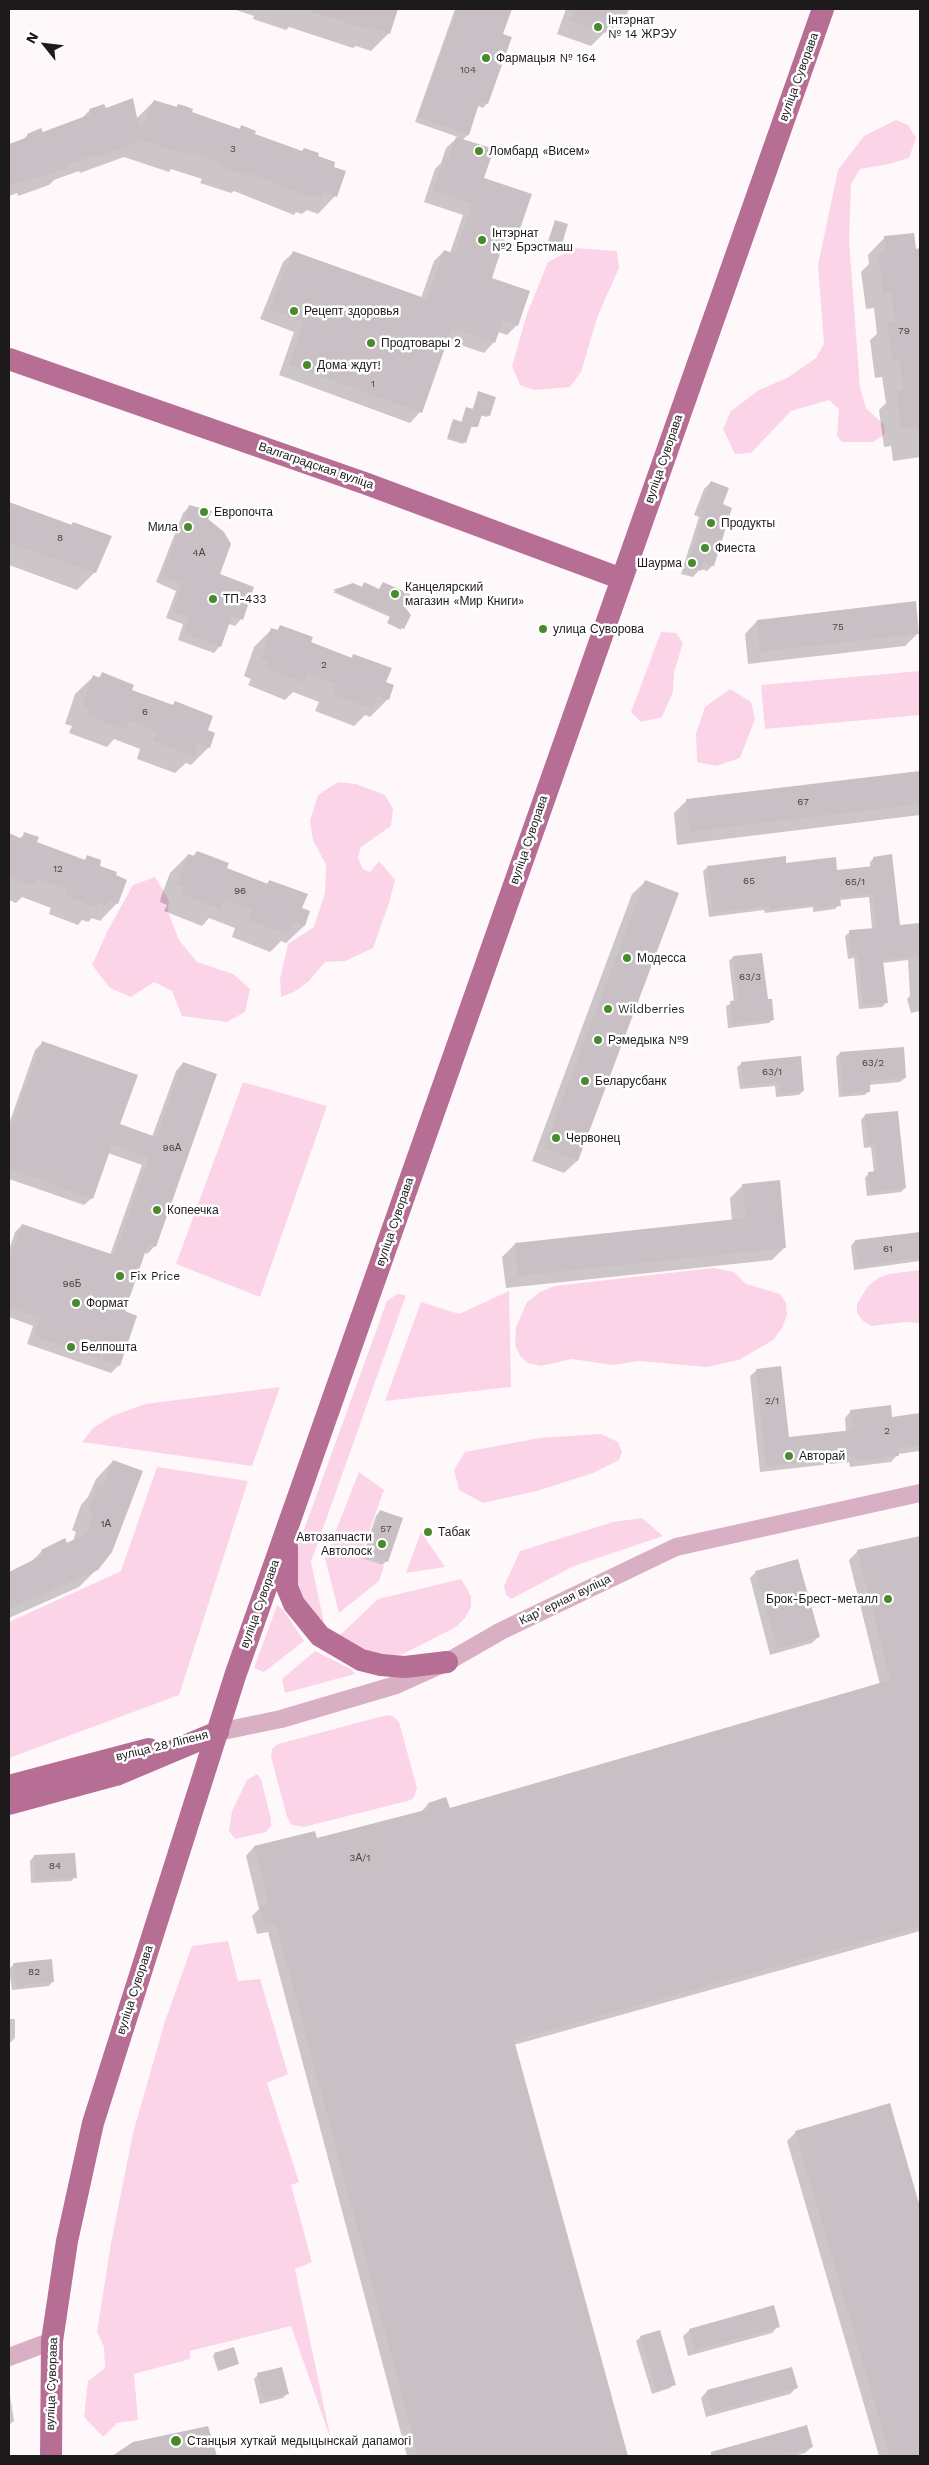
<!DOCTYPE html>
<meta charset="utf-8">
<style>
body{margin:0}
#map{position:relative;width:929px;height:2465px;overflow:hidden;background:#fff8fb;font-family:"Work Sans",sans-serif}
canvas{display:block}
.frame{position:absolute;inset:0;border:10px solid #1d1a1b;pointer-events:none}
.north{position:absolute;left:20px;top:20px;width:50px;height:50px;-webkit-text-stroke:4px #fff;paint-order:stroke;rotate:299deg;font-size:14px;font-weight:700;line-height:20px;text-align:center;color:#1d1a1b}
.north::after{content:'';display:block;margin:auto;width:18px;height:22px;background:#1d1a1b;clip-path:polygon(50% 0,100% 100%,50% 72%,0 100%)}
</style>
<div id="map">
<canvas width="929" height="2465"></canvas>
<div class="frame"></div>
<div class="north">N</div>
</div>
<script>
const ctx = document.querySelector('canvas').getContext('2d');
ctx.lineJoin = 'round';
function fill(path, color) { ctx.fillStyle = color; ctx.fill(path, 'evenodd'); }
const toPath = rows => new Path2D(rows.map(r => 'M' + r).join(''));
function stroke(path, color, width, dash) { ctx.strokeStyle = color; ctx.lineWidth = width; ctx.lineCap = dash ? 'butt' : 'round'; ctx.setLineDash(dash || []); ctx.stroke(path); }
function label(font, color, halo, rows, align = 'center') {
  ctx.font = font + ' "Work Sans",sans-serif'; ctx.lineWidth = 5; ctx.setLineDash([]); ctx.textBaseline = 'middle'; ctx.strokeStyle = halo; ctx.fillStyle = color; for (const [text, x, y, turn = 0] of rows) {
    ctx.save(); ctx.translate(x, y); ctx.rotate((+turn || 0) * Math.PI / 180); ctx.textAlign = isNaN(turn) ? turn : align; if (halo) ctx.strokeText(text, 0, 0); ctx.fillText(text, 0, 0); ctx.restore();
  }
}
fill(toPath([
 [896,120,908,125,916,138,909,158,889,164,860,169,851,184,849,241,860,387,866,408,884,425,885,434,873,442,842,442,837,436,839,409,829,400,791,411,751,453,735,454,723,429,731,411,759,390,787,378,816,358,824,344,818,265,838,170,864,136],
 [575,248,617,251,619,268,598,315,581,372,570,387,534,390,520,385,512,366,527,314,548,262],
 [661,632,676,633,683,643,674,672,673,692,662,717,641,722,631,712],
 [920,671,920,715,765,729,761,685],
 [730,689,751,702,755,719,740,758,716,766,697,762,696,734,705,707],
 [338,782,356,784,385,795,393,809,391,826,361,847,358,858,363,869,370,872,379,861,395,880,389,903,373,948,345,961,325,962,309,981,294,992,281,997,280,979,288,944,314,927,325,893,326,865,313,840,310,821,318,795],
 [155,877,169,900,168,912,179,940,197,962,233,974,250,989,245,1012,227,1022,182,1016,172,991,154,982,131,997,110,988,92,965,108,930,133,885],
 [243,1082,327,1106,260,1297,176,1264],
 [713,1268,734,1272,746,1284,780,1294,786,1303,787,1315,782,1328,773,1340,739,1360,707,1367,639,1361,613,1365,572,1359,541,1366,528,1363,520,1356,515,1345,516,1327,527,1302,540,1292,554,1286],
 [920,1270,920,1323,906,1322,872,1326,863,1321,857,1313,857,1304,868,1286,878,1278,889,1274],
 [509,1291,511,1387,385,1401,421,1302,459,1314],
 [397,1294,406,1295,311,1562,324,1623,300,1600,294,1572,298,1546,387,1301],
 [280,1387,252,1466,82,1442,93,1428,112,1416,145,1404],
 [601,1434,618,1442,622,1452,619,1460,593,1473,537,1491,483,1503,459,1490,454,1470,465,1452,539,1438],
 [157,1467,248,1481,179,1695,9,1758,9,1622,121,1571],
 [359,1472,384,1490,360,1557,384,1566,379,1581,339,1613,325,1558],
 [642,1518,663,1536,574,1566,511,1599,506,1595,504,1586,520,1551,613,1522],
 [421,1532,445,1567,406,1573],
 [461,1579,471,1596,471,1607,465,1618,456,1627,403,1654,385,1656,349,1645,338,1637,378,1599],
 [277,1605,284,1611,304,1641,264,1672,254,1668],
 [315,1651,351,1669,355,1674,285,1693,282,1679],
 [387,1715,393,1716,399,1722,417,1788,414,1797,411,1800,304,1827,292,1825,287,1817,271,1757,272,1749,278,1744],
 [257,1774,261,1779,271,1819,271,1826,266,1832,235,1839,229,1831,232,1811,247,1780],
 [228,1941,238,1981,260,1979,288,2074,267,2083,299,2182,291,2185,312,2262,295,2269,331,2440,291,2326,190,2351,190,2359,134,2374,138,2420,117,2423,103,2437,84,2417,88,2381,105,2368,104,2347,97,2332,111,2243,133,2133,165,2021,192,1946]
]), '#fbd5e7');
fill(toPath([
 [233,9,397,9,389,33,371,51,356,46,353,48,289,27,286,30,253,19,254,16],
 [455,9,511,9,502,34,487,103,483,108,478,106,468,135,462,140,483,179,530,195,519,229,508,239,504,237,490,278,517,325,507,335,498,332,494,342,484,353,446,340,420,412,410,423,279,375,294,332,260,319,283,262,294,252,421,298,434,261,444,251,450,253,463,215,424,202,435,169,441,163,446,148,458,137,415,122],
 [566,9,629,9,627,14,613,28,607,26,604,33,591,46,557,34],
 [154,101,175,108,178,105,190,113,238,130,241,127,254,135,316,157,335,196,318,214,307,210,302,214,296,212,294,215,234,191,231,193,200,183,202,179,171,169,169,172,124,157,80,173,79,171,54,180,49,185,18,196,17,193,9,196,9,145,21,141,28,135,42,133,82,118,90,110,106,110,136,119],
 [556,221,561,243,559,245,548,241],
 [885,237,915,250,919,249,920,259,920,457,893,461,891,446,884,447,879,410,886,403,882,377,875,378,870,340,877,334,874,308,866,309,861,272,869,264,868,255],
 [479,393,488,415,487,417,480,415,477,427,470,427,463,444,447,439,452,422,454,420,461,423,465,410,466,408,472,410],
 [711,482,722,505,713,565,707,571,700,569,693,577,681,574,699,517,694,515,704,489],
 [9,504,70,526,73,523,95,572,77,590,9,565],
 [190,506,207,519,218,575,241,619,235,626,229,624,220,646,214,653,178,640,183,624,166,618,176,591,156,582,183,513],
 [364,584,403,606,401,630,387,623,390,617,333,592,353,585,361,588],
 [757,621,918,633,905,646,748,664,745,634],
 [281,626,310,643,350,659,354,655,385,683,393,686,387,700,370,717,365,715,354,726,315,711,319,702,293,692,285,700,248,685,251,679,244,676,254,647,272,629,276,631],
 [102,674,131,691,172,706,175,703,206,731,209,747,191,765,186,763,175,773,137,759,140,749,114,739,107,747,69,733,72,726,65,724,75,694,93,677,98,678],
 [920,772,920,815,677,845,674,813,686,801],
 [25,834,35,843,83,861,88,857,98,866,117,903,100,921,92,918,88,922,82,920,78,925,49,914,51,908,22,897,16,903,9,900,9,835,19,839],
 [197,852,226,869,266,884,270,881,301,909,304,926,286,943,281,941,270,952,232,937,235,928,209,918,202,926,164,911,167,905,160,902,161,897,170,873,188,855,192,857],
 [874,858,899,926,920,924,920,1011,911,1013,907,999,910,996,908,960,882,963,886,1003,882,1007,859,1009,854,958,848,959,845,936,850,932,872,929,869,897,839,900,839,905,835,909,813,912,813,907,765,913,764,910,709,917,703,871,708,867,785,864,836,871,870,868,870,862],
 [645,882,577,1161,564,1173,532,1161,632,894],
 [733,957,767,1001,773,1019,769,1023,728,1028,726,1006,734,1002,729,961],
 [42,1043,119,1125,152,1137,176,1071,183,1063,155,1246,147,1254,144,1252,124,1312,136,1316,118,1366,111,1373,27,1344,33,1326,9,1317,9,1250,15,1232,22,1225,110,1255,142,1165,108,1153,92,1198,84,1205,9,1179,9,1124,35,1050],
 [840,1053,905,1078,900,1082,869,1085,869,1091,865,1095,839,1097,836,1057],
 [742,1063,803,1091,799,1095,776,1097,775,1086,740,1089,737,1067],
 [865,1115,905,1188,901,1192,867,1196,865,1178,869,1173,874,1173,871,1147,864,1148,861,1120],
 [743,1185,785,1247,772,1260,506,1288,502,1257,515,1244,732,1221,730,1198],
 [920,1233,920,1261,854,1270,851,1246,855,1241],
 [757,1370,788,1438,846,1432,845,1418,851,1411,891,1418,920,1415,920,1451,898,1454,891,1462,850,1467,849,1462,760,1472,750,1376],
 [113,1461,97,1569,79,1587,9,1618,9,1573,31,1562,42,1551,73,1541,76,1532,72,1530,81,1505,88,1497,96,1479],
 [380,1511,387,1561,382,1565,362,1558,376,1516],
 [920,1537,920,1931,514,2045,626,2456,407,2456,268,1932,257,1934,252,1916,259,1909,246,1856,254,1847,316,1839,420,1813,428,1804,449,1810,880,1685,849,1560,858,1551],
 [756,1572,818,1637,812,1643,770,1655,750,1578],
 [34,1856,75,1877,71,1881,31,1883,30,1861],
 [14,1964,53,1981,49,1986,12,1990,9,1969],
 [9,2019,15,2019,15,2038,11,2042,9,2042],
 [889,2105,920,2212,920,2456,879,2456,787,2141,796,2132],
 [778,2326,772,2333,688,2356,683,2336,690,2330],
 [641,2337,674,2384,670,2388,652,2394,636,2341],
 [215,2354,238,2364,218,2371,213,2356],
 [258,2375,287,2394,283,2398,260,2404,254,2379],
 [796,2388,790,2394,706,2417,701,2398,707,2391],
 [9,2389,14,2421,9,2425],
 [208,2427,216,2456,116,2456,120,2452],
 [812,2447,805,2453,794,2456,716,2456,723,2450]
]), '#0003');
fill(toPath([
 [313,9,398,9,390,34,373,28,372,31,312,12],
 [457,9,512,9,503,34,512,37,488,104,480,101,469,135,418,117],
 [574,9,614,9,606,33,570,21],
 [133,98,140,132,154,100,177,107,178,104,185,106,193,109,192,112,240,129,241,125,256,131,255,134,302,151,304,148,319,153,318,156,335,162,334,167,346,171,337,197,323,193,321,198,313,195,312,198,251,174,250,177,217,165,218,162,188,152,187,155,142,140,98,157,97,154,67,165,68,168,36,179,35,177,9,186,9,144,28,137,27,134,41,128,43,132,91,114,89,109,104,104,106,108],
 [456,137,494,149,484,178,532,194,520,229,509,226,492,278,530,291,518,326,503,320,495,343,452,328,422,413,289,365,304,322,269,309,293,251,427,299,444,250,455,254,472,204,433,191,445,157,448,158],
 [555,220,568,224,562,244,549,239],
 [914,233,916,249,920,248,920,427,901,430,896,391,903,390,900,360,892,361,887,322,895,321,891,292,883,293,878,253,886,252,884,236],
 [478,391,496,397,490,416,482,414,478,427,472,425,466,443,448,437,453,419,462,422,466,407,473,409],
 [711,481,729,488,723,504,732,508,714,566,703,562,701,571,687,567,705,510,700,509],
 [9,502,72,525,73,522,112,536,96,573,9,543],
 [189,505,212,511,208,519,224,532,231,544,220,574,254,587,243,620,232,616,221,647,183,633,189,617,172,611,182,584,161,576],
 [364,582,379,589,383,582,410,594,404,606,411,615,404,629,388,622,391,615,333,590,353,583,362,587],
 [916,601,919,634,760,652,757,620],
 [280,625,313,637,311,642,352,658,353,654,392,668,386,682,394,685,389,700,377,696,372,709,332,694,336,684,308,674,304,683,265,668,267,661,261,659,271,628,278,630],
 [102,672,134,685,132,690,173,705,175,701,213,716,208,730,215,733,210,748,198,744,194,757,153,741,157,732,129,721,125,730,86,715,89,709,82,706,93,675,100,678],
 [920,771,920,804,690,832,686,799],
 [24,832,39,837,37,842,85,860,87,855,101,860,100,866,117,872,116,875,127,880,118,904,108,900,106,906,99,903,97,908,66,896,68,890,37,879,34,886,9,877,9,833,22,839],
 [197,851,229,863,227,868,268,884,269,880,308,894,302,908,310,911,305,926,293,922,288,935,248,920,252,910,224,900,220,909,181,894,183,887,177,885,178,879,188,854,194,856],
 [892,854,900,925,920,923,920,956,883,960,888,1003,863,1005,858,955,851,955,849,930,876,928,873,894,840,897,841,906,817,908,816,904,769,910,768,906,713,913,707,866,786,856,786,863,836,857,837,870,874,866,873,857],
 [645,880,679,893,578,1161,544,1148],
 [762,953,768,999,772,999,774,1020,732,1024,730,1001,738,1000,733,956],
 [42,1041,138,1075,120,1124,156,1137,183,1062,217,1074,156,1247,148,1244,125,1311,137,1316,120,1366,34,1336,40,1318,9,1307,9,1261,22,1224,114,1255,149,1158,112,1145,93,1199,9,1169,9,1135],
 [904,1047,906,1078,870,1081,870,1092,843,1094,840,1052],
 [801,1056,804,1091,780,1094,779,1082,744,1086,741,1062],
 [898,1111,906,1188,871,1192,868,1172,878,1171,875,1143,868,1144,865,1114],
 [780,1180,786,1248,518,1276,515,1243,746,1218,742,1184],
 [920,1232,920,1258,858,1266,855,1240],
 [781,1366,789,1437,853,1430,850,1410,891,1405,892,1417,920,1413,920,1446,898,1448,899,1456,856,1461,855,1456,766,1467,756,1369],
 [113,1460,143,1471,112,1552,98,1570,9,1609,9,1572,43,1555,41,1550,65,1538,67,1543,87,1533,93,1514,88,1513,98,1486,102,1488],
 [380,1510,403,1518,388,1562,365,1554],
 [920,1536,920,1926,514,2040,628,2456,418,2456,276,1924,265,1926,260,1907,268,1903,254,1846,315,1831,317,1838,429,1809,428,1803,446,1797,450,1808,890,1680,857,1550],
 [798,1559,820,1637,777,1649,755,1571],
 [75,1853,77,1878,35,1880,34,1855],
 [52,1959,54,1982,16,1986,13,1963],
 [890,2103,920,2207,920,2456,890,2456,795,2131],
 [774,2305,780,2327,695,2350,689,2329],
 [660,2330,676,2385,656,2390,640,2336],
 [234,2347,239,2364,220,2370,214,2353],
 [282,2367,289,2394,264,2400,257,2373],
 [792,2367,798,2388,713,2412,707,2390],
 [807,2425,813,2447,779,2456,711,2456,711,2452],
 [208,2426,217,2456,112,2456,133,2442]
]), '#c8c0c4');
stroke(toPath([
 [218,1732,281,1719,396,1685,447,1662,501,1631,676,1547,920,1493],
 [9,2357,52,2341]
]), '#d8afc3', 18);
stroke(toPath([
 [9,359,367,484,622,579],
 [287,1547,287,1587,294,1604,320,1636,361,1660,381,1665,405,1667,447,1662],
 [9,1786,149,1749],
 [9,1804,116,1775,218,1732],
 [51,2456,52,2341,67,2241,93,2123,236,1673,823,9]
]), '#b66e94', 22);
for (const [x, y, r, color] of [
 [598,27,5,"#498a2c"],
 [486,58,5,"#498a2c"],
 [479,151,5,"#498a2c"],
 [482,240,5,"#498a2c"],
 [294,311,5,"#498a2c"],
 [371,343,5,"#498a2c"],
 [307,365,5,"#498a2c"],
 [204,512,5,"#498a2c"],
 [711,523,5,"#498a2c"],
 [188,527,5,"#498a2c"],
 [705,548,5,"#498a2c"],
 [692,563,5,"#498a2c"],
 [395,594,5,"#498a2c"],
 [213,599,5,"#498a2c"],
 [543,629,5,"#498a2c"],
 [627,958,5,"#498a2c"],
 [608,1009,5,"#498a2c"],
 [598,1040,5,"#498a2c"],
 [585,1081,5,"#498a2c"],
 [556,1138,5,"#498a2c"],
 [157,1210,5,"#498a2c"],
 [120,1276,5,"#498a2c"],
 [76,1303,5,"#498a2c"],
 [71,1347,5,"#498a2c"],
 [789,1456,5,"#498a2c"],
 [428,1532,5,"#498a2c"],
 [382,1544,5,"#498a2c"],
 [888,1599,5,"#498a2c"],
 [176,2441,6,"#498a2c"]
]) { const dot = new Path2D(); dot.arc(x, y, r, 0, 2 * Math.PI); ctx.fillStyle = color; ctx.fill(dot); stroke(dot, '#fff', 2); }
label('10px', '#484445', null, [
 ["104",468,70],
 ["3",233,149],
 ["79",904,331],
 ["1",373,384],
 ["8",60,538],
 ["4А",199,553],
 ["75",838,627],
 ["2",324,665],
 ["6",145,712],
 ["67",803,802],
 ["12",58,869],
 ["65",749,881],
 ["65/1",855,882],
 ["96",240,891],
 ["63/3",750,977],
 ["63/2",873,1063],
 ["63/1",772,1072],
 ["96А",172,1148],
 ["61",888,1249],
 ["96Б",72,1284],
 ["2/1",772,1401],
 ["2",887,1431],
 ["1А",106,1524],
 ["57",386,1529],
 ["3А/1",360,1858],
 ["84",55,1866],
 ["82",34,1972]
]);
label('12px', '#1d1a1b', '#fff', [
 ["Інтэрнат",608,20],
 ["№ 14 ЖРЭУ",608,34],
 ["Фармацыя № 164",496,58],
 ["Ломбард «Висем»",489,151],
 ["Інтэрнат",492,233],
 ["№2 Брэстмаш",492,247],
 ["Рецепт здоровья",304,311],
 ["Продтовары 2",381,343],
 ["Дома ждут!",317,365],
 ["Европочта",214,512],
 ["Продукты",721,523],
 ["Мила",178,527,"right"],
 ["Фиеста",715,548],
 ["Шаурма",682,563,"right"],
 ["Канцелярский",405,587],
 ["магазин «Мир Книги»",405,601],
 ["ТП-433",223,599],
 ["улица Суворова",553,629],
 ["Модесса",637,958],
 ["Wildberries",618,1009],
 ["Рэмедыка №9",608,1040],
 ["Беларусбанк",595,1081],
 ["Червонец",566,1138],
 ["Копеечка",167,1210],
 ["Fix Price",130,1276],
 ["Формат",86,1303],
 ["Белпошта",81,1347],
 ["Авторай",799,1456],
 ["Табак",438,1532],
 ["Автозапчасти",372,1537,"right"],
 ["Автолоск",372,1551,"right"],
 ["Брок-Брест-металл",878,1599,"right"],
 ["Станцыя хуткай медыцынскай дапамогі",187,2441]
], 'left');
label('12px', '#1d1a1b', '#fff', [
 ["вуліца Суворава",799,77,-70],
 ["вуліца Суворава",664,459,-71],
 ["Валгаградская вуліца",316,466,19],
 ["вуліца Суворава",529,840,-71],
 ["вуліца Суворава",395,1222,-71],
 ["Карʼерная вуліца",565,1600,-26],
 ["вуліца Суворава",260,1604,-70],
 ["вуліца 28 Ліпеня",162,1746,-14],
 ["вуліца Суворава",135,1990,-72],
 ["вуліца Суворава",52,2384,-88]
]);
</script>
